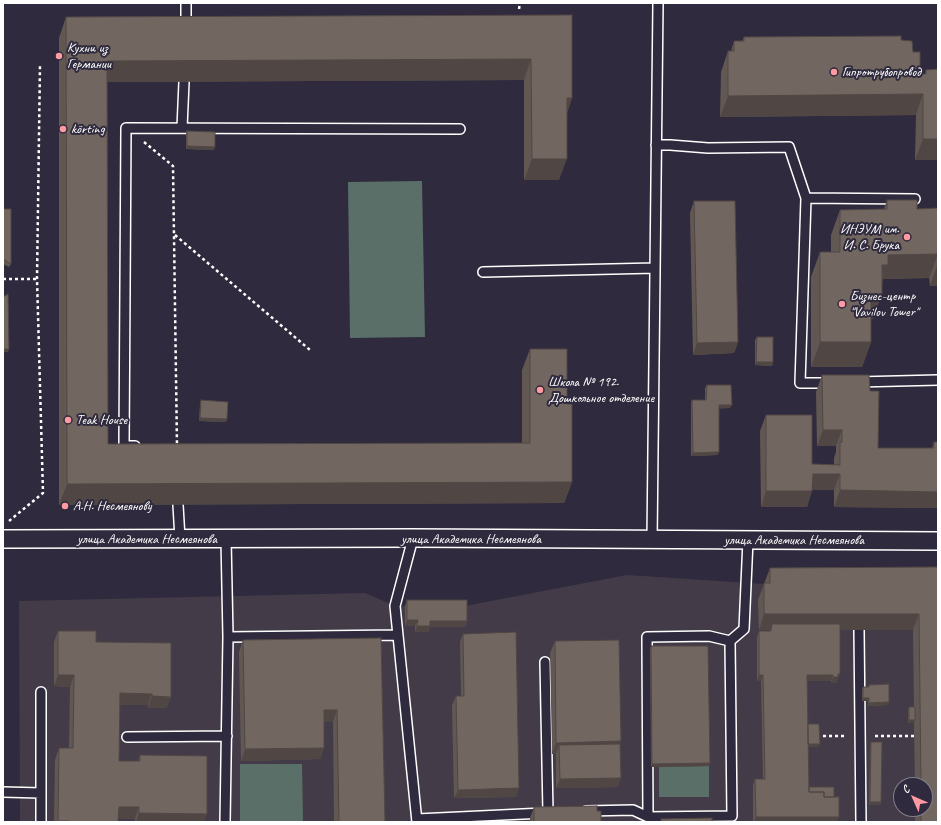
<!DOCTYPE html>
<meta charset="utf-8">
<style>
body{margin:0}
#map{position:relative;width:941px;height:825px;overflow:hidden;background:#2f2a3d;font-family:Caveat,sans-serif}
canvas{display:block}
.frame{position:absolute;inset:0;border:4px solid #fff;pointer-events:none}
.north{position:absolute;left:893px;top:777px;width:40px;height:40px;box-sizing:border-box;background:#2f2a3d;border:1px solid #827f8b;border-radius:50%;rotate:315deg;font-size:11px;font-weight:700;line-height:16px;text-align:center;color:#fff}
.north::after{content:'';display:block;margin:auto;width:14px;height:18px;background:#ff9aa2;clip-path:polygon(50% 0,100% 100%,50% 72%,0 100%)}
</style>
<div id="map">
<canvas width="941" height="825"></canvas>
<div class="frame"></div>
<div class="north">С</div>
</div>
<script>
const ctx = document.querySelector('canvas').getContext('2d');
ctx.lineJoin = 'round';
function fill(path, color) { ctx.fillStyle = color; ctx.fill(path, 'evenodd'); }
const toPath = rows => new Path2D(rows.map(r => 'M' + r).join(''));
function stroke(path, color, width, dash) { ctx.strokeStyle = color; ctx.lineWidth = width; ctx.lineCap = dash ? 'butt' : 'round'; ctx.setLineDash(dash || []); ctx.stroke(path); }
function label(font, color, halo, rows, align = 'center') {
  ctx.font = font + ' Caveat,sans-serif'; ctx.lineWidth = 4; ctx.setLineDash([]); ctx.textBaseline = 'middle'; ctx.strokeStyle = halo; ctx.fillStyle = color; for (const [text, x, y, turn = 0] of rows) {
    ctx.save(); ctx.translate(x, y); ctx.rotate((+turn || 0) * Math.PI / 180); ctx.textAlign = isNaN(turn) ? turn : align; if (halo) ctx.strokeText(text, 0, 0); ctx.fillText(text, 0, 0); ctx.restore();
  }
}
fill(toPath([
 [627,575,764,584,938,583,938,822,20,822,19,601,365,593,395,606,465,606],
 [901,785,925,785,925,809,901,809]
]), '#433c48');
fill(toPath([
 [422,181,425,337,350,338,348,182],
 [240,764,302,764,303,822,240,822],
 [709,766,709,797,659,797,659,767]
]), '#5b6f69');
const service = toPath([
 [186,28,186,3],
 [182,128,184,82],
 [656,145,670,145,708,148,789,147,806,198],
 [483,272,655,268],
 [857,382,938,380],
 [831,383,800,383,806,198,915,199],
 [135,446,124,446,126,128,460,129],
 [178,505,180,539],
 [413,538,395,606,417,822],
 [226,539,228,637],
 [652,540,658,3],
 [859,630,861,822],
 [730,641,744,629,748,540],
 [545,662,548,813],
 [41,692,41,822],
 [127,737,227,736],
 [3,792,41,793],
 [586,811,633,810,648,817,732,816,730,641,709,636,647,637,648,817],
 [417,819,544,813],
 [225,822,228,637,398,635]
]);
const minor = toPath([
 [3,539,413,538,938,541]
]);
stroke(service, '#fff', 12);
stroke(minor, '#fff', 20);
stroke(toPath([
 [519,9,520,3],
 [144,142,173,166,177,446],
 [175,235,310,350],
 [3,279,37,279],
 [9,521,43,493,37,279,40,64],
 [817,736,846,736],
 [875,736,916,736]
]), '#fff', 2.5, [3, 3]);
stroke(service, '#2f2a3d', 9);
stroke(minor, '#2f2a3d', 17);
fill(toPath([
 [572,15,572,98,567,113,559,180,524,180,524,80,107,82,108,444,522,443,522,370,530,349,567,404,572,482,564,503,59,505,59,38,66,17],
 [744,37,901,40,913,52,920,74,925,74,926,70,938,69,938,160,915,160,916,115,720,117,721,72,728,51,731,51,734,41,742,41],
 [187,131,214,150,186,149,186,134],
 [887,200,917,209,938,208,938,286,930,286,929,278,883,279,873,319,871,319,871,342,862,367,811,367,811,277,820,252,831,252,831,235,840,210,884,209],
 [694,201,738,342,734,353,693,355,690,213],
 [3,209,11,264,9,267,3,264],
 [757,337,773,362,772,366,755,365,755,340],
 [822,375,870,391,878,448,932,448,934,442,938,508,834,507,834,490,812,490,807,507,761,507,760,431,766,415,812,464,834,465,834,458,836,452,836,446,817,446,816,392],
 [707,385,730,408,719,408,718,455,691,456,691,403,692,400,705,400,705,388],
 [201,400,227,419,226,422,199,421,200,404],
 [938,567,938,822,915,822,915,809,925,809,925,785,915,785,914,723,908,723,908,710,909,707,914,707,913,630,840,630,838,680,837,680,836,683,831,683,831,681,807,681,808,724,820,744,818,747,808,747,809,787,834,797,837,822,753,822,753,785,755,779,763,779,761,681,757,681,757,637,759,631,770,631,770,630,759,630,758,600,770,568],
 [407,600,467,621,465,627,430,627,428,632,415,632,415,626,405,626,405,606],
 [58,631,96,642,171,697,166,708,148,708,148,705,120,705,119,761,138,761,140,755,204,822,135,822,135,819,118,818,118,822,54,822,55,760,59,748,69,748,70,687,54,686,54,642],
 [463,634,516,797,454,798,452,705,456,696,461,696,460,642],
 [381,638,385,822,334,822,333,722,324,722,324,748,320,759,241,761,239,652,243,640],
 [555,641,620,744,618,787,556,788,556,754,552,754,550,653],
 [651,646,710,763,709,766,651,767,650,649],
 [869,685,889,702,888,705,868,706,868,701,862,701,862,690,863,687,868,687],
 [871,742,881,802,880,805,869,805,870,745],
 [534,807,597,811,601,822,530,822,530,818]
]), '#625853');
fill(toPath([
 [531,59,524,80,100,82,107,61],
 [923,94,916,115,720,117,728,96],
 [567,98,572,98,565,119],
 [923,139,938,139,938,160,915,160],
 [187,146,215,147,214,150,186,149],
 [532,159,567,159,559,180,524,180],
 [938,254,929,278,883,279,882,265,888,255],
 [938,263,938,286,930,286],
 [871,294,882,294,873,319,862,318],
 [738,342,734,353,693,355,697,343],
 [820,342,871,342,862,367,811,367],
 [3,349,9,349,8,352,3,352],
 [756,362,773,362,772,366,755,365],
 [719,405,732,405,730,408,718,409],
 [200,418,227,419,226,422,199,421],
 [823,430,842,430,836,446,817,446],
 [719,452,718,455,691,456,693,453],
 [813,474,840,474,834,490,807,490],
 [572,482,564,503,59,505,67,484],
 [840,490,938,492,938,508,834,507],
 [766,491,812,491,807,507,761,507],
 [764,614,919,614,913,630,771,630,772,624,770,630,759,630],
 [407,620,418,620,415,626,405,626],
 [430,621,467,621,465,627,430,627,428,632,415,632,417,626],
 [838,674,840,674,838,680,837,680,836,683,831,683,833,677],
 [58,675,74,675,70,687,54,686],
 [759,675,763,675,761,681,757,681],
 [807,675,833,675,831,681,805,681],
 [120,693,152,694,148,705,116,705],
 [152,696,171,697,166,708,148,708],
 [863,698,869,698,868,701,862,701],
 [889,702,888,705,868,706,869,703],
 [324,710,337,710,333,722,320,722],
 [909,720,915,720,914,723,908,723],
 [621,741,617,753,559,745,556,754,552,754,556,743],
 [807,744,820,744,818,747,806,747],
 [324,748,320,759,241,761,245,749],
 [710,763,709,766,651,767,652,764],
 [621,778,618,787,556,788,560,779],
 [519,788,516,797,454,798,458,790],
 [870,802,881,802,880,805,869,805],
 [119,807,139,807,135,819,114,818],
 [139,813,207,814,204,822,136,822],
 [756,817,839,817,837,822,754,822],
 [58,821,69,821,69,822,57,822]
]), '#504744');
const building = toPath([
 [572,15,572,98,567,98,567,159,532,159,531,59,107,61,108,444,530,443,530,349,567,349,567,404,572,404,572,482,67,484,66,17,572,15],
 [901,36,901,40,912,41,913,52,920,52,920,74,926,74,926,70,938,69,938,139,923,139,923,94,728,96,728,51,734,51,734,41,744,41,744,37,901,36],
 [187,131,215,132,215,147,187,146,187,131],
 [887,200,917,200,917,209,938,208,938,254,888,255,888,265,882,265,882,294,871,294,871,342,820,342,820,252,840,252,840,210,887,209,887,200],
 [694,201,735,201,738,342,697,343,694,201],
 [3,209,11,209,11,264,3,259,3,209],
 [8,294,9,349,3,349,3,297,8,294],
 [757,337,773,337,773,362,756,362,757,337],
 [822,375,869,375,870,391,879,391,878,448,934,448,934,442,938,442,938,492,840,490,840,474,813,474,812,491,766,491,766,415,812,415,812,464,840,465,840,442,842,442,842,430,823,430,822,375],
 [707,385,731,385,732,405,719,405,719,452,693,453,692,400,706,400,707,385],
 [201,400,228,402,227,419,200,418,201,400],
 [938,567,938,822,921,822,921,809,925,809,925,785,921,785,919,614,764,614,764,583,770,583,770,568,938,567],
 [407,600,467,600,467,621,430,621,430,626,417,626,418,620,407,620,407,600],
 [772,624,840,624,840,674,838,674,838,677,833,677,833,675,807,675,809,792,824,792,824,797,839,797,839,817,756,817,755,779,765,779,763,675,759,675,759,631,771,631,772,624],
 [58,631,96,631,96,642,171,643,171,697,152,696,152,694,120,693,119,761,140,761,140,755,207,756,207,814,139,813,139,807,119,807,118,822,69,822,69,821,58,821,59,748,73,748,74,675,58,675,58,631],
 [516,632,519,788,458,790,456,696,464,696,463,634,516,632],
 [381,638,385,822,339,822,337,710,324,710,324,748,245,749,243,640,381,638],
 [619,640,621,741,556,743,555,641,619,640],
 [651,646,708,646,710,763,652,764,651,646],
 [889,684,889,702,869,703,869,698,863,698,863,687,869,687,869,685,889,684],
 [909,707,915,707,915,720,909,720,909,707],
 [808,724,819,724,820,744,808,744,808,724],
 [871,742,882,742,881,802,870,802,871,742],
 [620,744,621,778,560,779,559,745,620,744],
 [809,787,834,787,834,797,824,797,824,792,809,792,809,787],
 [597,806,597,811,601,811,601,822,534,822,534,807,597,806],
 [712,818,712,822,661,822,661,819,712,818]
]);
fill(building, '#726661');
stroke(building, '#504744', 1);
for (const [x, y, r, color] of [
 [59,56,4,"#ff9aa2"],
 [834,72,4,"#ff9aa2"],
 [63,129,4,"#ff9aa2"],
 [907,237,4,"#ff9aa2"],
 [842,304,4,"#ff9aa2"],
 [540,390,4,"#ff9aa2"],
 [68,420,4,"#ff9aa2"],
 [65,506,4,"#ff9aa2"]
]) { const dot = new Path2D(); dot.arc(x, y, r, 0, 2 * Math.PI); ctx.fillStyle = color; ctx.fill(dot); stroke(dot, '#2f2a3d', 1.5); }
label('14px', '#fff', '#2f2a3d', [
 ["Кухни из",67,48],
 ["Германии",67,64],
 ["Гипротрубопровод",842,72],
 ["körting",71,129],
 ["ИНЭУМ им.",899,229,"right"],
 ["И. С. Брука",899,245,"right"],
 ["Бизнес-центр",850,296],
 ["\"Vavilov Tower\"",850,312],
 ["Школа № 192.",548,382],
 ["Дошкольное отделение",548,398],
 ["Teak House",76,420],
 ["А.Н. Несмеянову",73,506]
], 'left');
label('14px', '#fff', '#2f2a3d', [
 ["улица Академика Несмеянова",147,539],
 ["улица Академика Несмеянова",471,539],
 ["улица Академика Несмеянова",794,540]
]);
</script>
